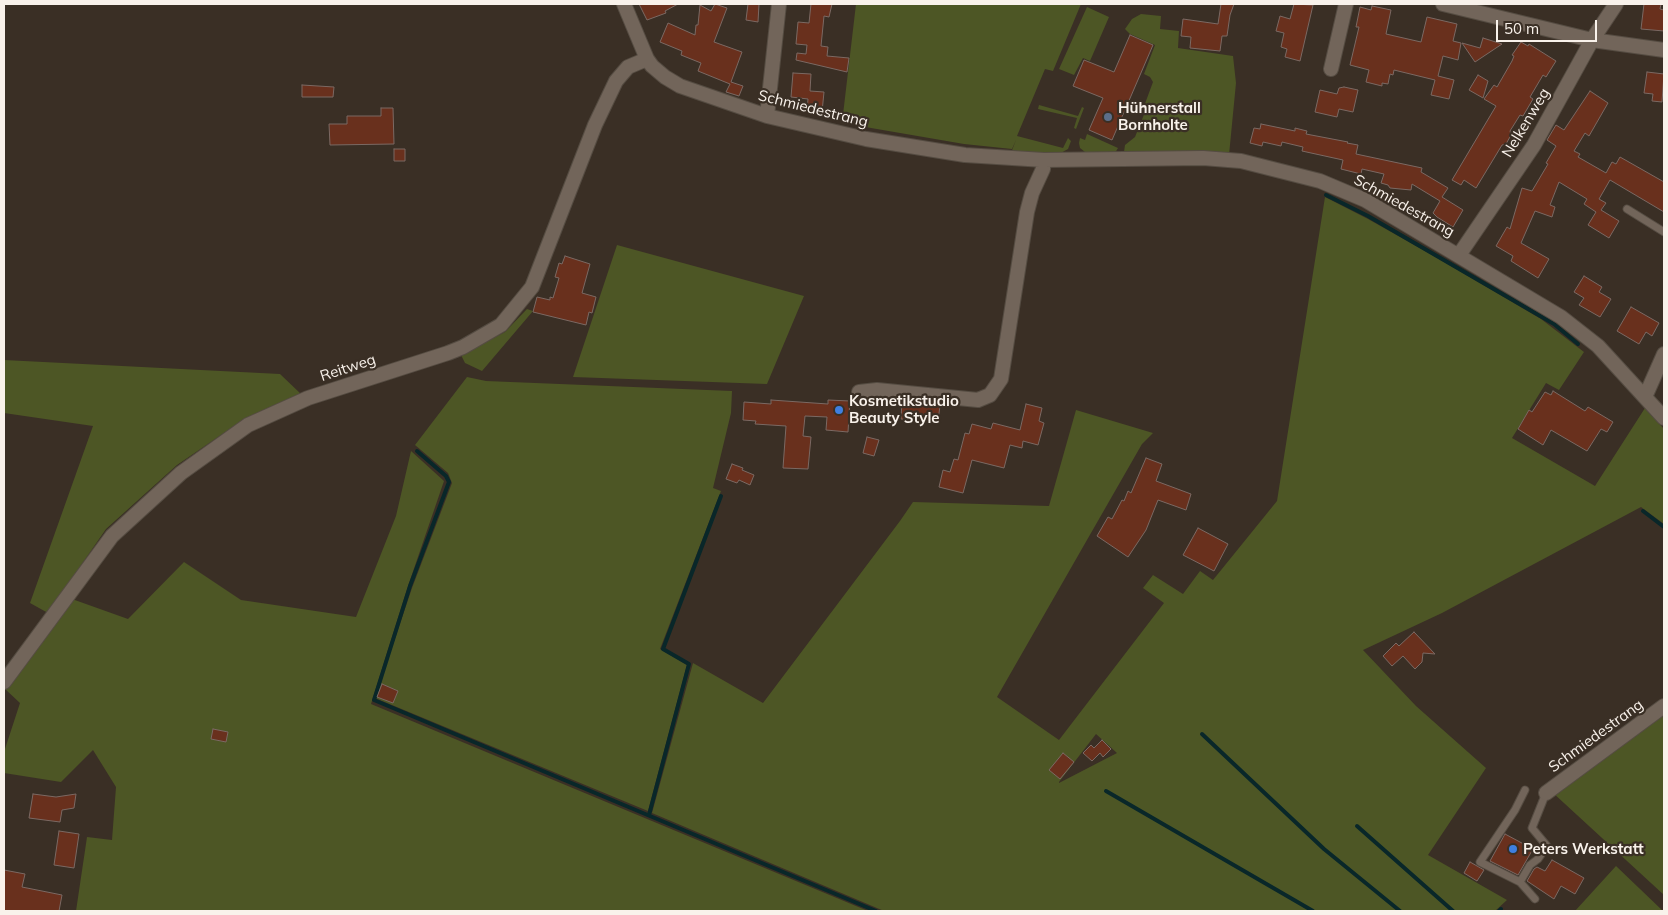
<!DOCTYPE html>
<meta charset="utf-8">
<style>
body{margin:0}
#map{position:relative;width:1668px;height:915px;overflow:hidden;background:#3a2f25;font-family:Mulish,sans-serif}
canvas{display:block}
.frame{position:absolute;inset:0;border:5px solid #f9f2eb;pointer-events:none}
.scale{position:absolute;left:1496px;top:20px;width:101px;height:22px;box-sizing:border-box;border:2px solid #f9f2eb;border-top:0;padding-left:6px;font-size:15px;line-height:18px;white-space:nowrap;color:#f9f2eb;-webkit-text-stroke:4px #3a2f25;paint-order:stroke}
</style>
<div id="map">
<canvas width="1668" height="915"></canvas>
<div class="frame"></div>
<div class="scale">50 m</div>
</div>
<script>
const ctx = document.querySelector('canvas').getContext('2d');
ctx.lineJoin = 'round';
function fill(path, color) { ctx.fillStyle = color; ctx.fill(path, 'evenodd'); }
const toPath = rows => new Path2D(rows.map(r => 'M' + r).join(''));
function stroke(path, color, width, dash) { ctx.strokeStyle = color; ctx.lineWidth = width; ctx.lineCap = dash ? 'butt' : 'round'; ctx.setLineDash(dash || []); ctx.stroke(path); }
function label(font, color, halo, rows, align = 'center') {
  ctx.font = font + ' Mulish,sans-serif'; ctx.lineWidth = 4.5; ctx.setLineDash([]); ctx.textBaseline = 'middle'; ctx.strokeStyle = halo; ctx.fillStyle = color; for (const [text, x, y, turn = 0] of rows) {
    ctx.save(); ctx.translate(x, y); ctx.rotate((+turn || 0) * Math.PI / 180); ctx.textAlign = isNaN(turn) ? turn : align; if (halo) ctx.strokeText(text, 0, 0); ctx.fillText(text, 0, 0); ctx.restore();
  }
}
fill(toPath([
 [856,4,1081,4,1053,71,1045,69,1017,136,1063,148,1068,138,1071,141,1068,149,1057,155,1011,153,1016,140,1012,149,964,144,842,123],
 [1087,7,1109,17,1090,61,1083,58,1074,75,1059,69],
 [1141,14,1161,16,1160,29,1179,31,1178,48,1233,56,1236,83,1229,155,1124,152,1125,145,1135,137,1145,112,1143,109,1153,82,1150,77,1144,74,1155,45,1130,34,1125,29,1132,19],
 [1039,105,1078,116,1082,107,1084,108,1076,129,1074,128,1077,118,1038,109],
 [1087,134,1118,148,1115,153,1085,152,1080,148,1079,143,1080,138,1085,140],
 [1325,197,1368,219,1434,256,1541,319,1584,352,1559,390,1546,383,1512,438,1595,486,1645,408,1664,429,1664,524,1641,507,1442,613,1363,650,1416,706,1486,768,1428,855,1507,900,1495,911,884,911,652,813,693,663,763,703,900,521,913,502,1049,506,1076,410,1153,433,1142,444,997,697,1059,740,1164,603,1143,588,1153,575,1183,594,1200,571,1213,580,1277,501],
 [1096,734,1117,753,1059,783,1059,782],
 [617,245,804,296,767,384,573,377],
 [527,309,533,311,482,371,465,363,461,355,505,332],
 [4,360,280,374,301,394,243,420,177,465,106,529,48,613,30,603,93,426,4,413],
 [467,377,486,381,732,391,731,413,713,488,721,491,660,649,687,665,648,811,375,698,412,588,452,483,448,473,415,445],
 [411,451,444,481,408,586,371,704,868,911,76,911,87,837,112,840,116,787,93,750,61,782,4,773,4,752,20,703,5,689,72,599,128,619,184,562,241,600,356,617,396,516],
 [1659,714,1664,717,1664,895,1552,792],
 [1616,866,1663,911,1575,911]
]), '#4d5625');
stroke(toPath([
 [1326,195,1368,216,1542,317,1554,324,1578,344],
 [417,451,446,476,449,482,410,586,374,700,876,911],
 [1643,511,1664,527],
 [1202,734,1324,849,1400,911],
 [1106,791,1313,911],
 [649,815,689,664,663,649,721,496],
 [1357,826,1453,911],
 [1499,911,1501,909]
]), '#092729', 4);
const building = toPath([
 [639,4,678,4,665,11,666,13,647,20,639,4],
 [715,4,727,8,714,42,742,52,731,82,743,86,739,96,726,92,730,84,698,71,701,63,681,55,682,51,660,42,668,23,695,35,696,25,698,25,700,5,711,11,715,4],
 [748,4,759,4,758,22,746,20,748,4],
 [811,4,832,4,829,17,824,16,821,46,828,47,827,56,849,58,847,72,796,60,797,53,806,54,807,45,796,44,798,22,809,23,811,4],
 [1221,4,1234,4,1230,15,1227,36,1222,36,1220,51,1190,48,1191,37,1181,36,1183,19,1218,24,1221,4],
 [1294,4,1313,5,1300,61,1285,57,1287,49,1281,47,1284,33,1276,31,1280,16,1290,19,1294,4],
 [1644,4,1661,4,1660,9,1664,10,1664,31,1641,29,1644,4],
 [1372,6,1391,10,1386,34,1421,42,1427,17,1457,24,1453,41,1461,43,1458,60,1443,56,1438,76,1454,80,1449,99,1431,95,1435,80,1394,70,1393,75,1390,74,1388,84,1382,83,1382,86,1366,82,1369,70,1350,65,1359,27,1356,27,1360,7,1371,10,1372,6],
 [1130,35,1153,45,1112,140,1089,130,1103,98,1073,86,1084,60,1114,72,1130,35],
 [1483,38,1502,44,1475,62,1462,43,1480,48,1483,38],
 [1521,42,1528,46,1529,44,1556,61,1546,77,1543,75,1530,97,1533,99,1523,116,1520,115,1510,131,1511,135,1506,144,1502,145,1476,188,1464,180,1461,185,1452,180,1496,106,1484,99,1494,85,1497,87,1512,61,1514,56,1512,55,1521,42],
 [1647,72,1664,74,1662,102,1652,101,1653,94,1644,93,1647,72],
 [793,73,811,74,810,91,824,92,822,112,807,110,808,99,791,97,793,73],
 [1478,75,1488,81,1483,98,1469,90,1478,75],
 [302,85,334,87,333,97,302,97,302,85],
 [1344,87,1358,90,1353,112,1339,109,1337,117,1315,112,1320,90,1337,94,1339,88,1344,87],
 [1590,91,1608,103,1589,136,1585,133,1574,151,1580,154,1578,157,1606,173,1612,162,1616,164,1620,157,1664,182,1664,212,1610,180,1599,199,1606,203,1601,210,1619,221,1609,238,1588,225,1596,212,1584,204,1587,199,1559,182,1550,205,1555,207,1552,217,1535,211,1521,243,1549,259,1538,278,1511,261,1513,256,1496,246,1507,227,1510,229,1522,188,1532,191,1548,164,1546,163,1556,146,1547,140,1556,125,1564,130,1590,91],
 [381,108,393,108,394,144,330,145,329,124,347,124,347,116,381,116,381,108],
 [1261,124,1295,131,1295,128,1307,131,1306,134,1348,142,1347,143,1358,145,1356,154,1422,168,1421,172,1448,188,1442,197,1463,210,1453,227,1437,217,1433,213,1440,201,1412,184,1411,190,1390,188,1388,185,1381,183,1384,174,1362,169,1361,174,1341,169,1343,160,1302,151,1303,147,1282,142,1281,146,1263,142,1262,146,1250,143,1254,128,1260,129,1261,124],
 [394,149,405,149,405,161,394,161,394,149],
 [565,256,590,264,582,293,596,297,592,313,589,312,586,325,533,312,537,297,550,300,550,297,553,298,559,278,555,277,559,263,562,264,565,256],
 [1584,276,1602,287,1599,292,1611,299,1600,317,1579,305,1584,298,1574,292,1584,276],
 [1631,307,1659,323,1652,336,1646,332,1639,344,1617,331,1631,307],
 [1553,391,1585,411,1588,407,1613,422,1607,432,1601,429,1587,451,1551,430,1543,445,1518,429,1529,410,1532,412,1545,392,1551,395,1553,391],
 [771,400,828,404,828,400,850,401,848,432,826,430,827,417,805,416,803,436,811,437,808,469,783,468,786,426,755,424,756,421,743,420,744,402,771,404,771,400],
 [902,401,940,405,938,422,901,419,902,401],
 [1026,404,1042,408,1039,421,1044,423,1038,445,1023,441,1022,448,1010,445,1004,468,972,460,963,493,939,487,943,470,950,472,954,459,958,460,965,433,969,434,972,424,991,429,993,423,1020,430,1026,404],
 [867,437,879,440,874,456,863,453,867,437],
 [1146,458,1162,464,1156,481,1191,494,1186,510,1158,500,1146,530,1128,557,1097,536,1108,517,1112,519,1122,500,1124,501,1128,491,1131,493,1146,458],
 [732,464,743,468,742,470,754,475,750,485,739,480,737,483,726,479,732,464],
 [1198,528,1228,544,1214,571,1183,555,1198,528],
 [1414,632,1435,654,1423,653,1422,662,1415,669,1403,656,1392,666,1383,656,1396,643,1399,646,1414,632],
 [382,684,398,691,393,703,377,697,382,684],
 [213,729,228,732,226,742,211,739,213,729],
 [1102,740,1111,749,1103,757,1100,753,1092,761,1083,753,1091,745,1094,748,1102,740],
 [1063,753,1074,762,1060,779,1049,770,1063,753],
 [33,794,56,797,76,794,74,808,62,810,60,822,29,818,33,794],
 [59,831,79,834,74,868,54,865,59,831],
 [1505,834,1533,849,1518,875,1490,861,1505,834],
 [1552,860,1584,878,1575,894,1561,886,1554,899,1527,881,1534,869,1537,867,1545,871,1552,860],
 [1470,862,1484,870,1477,881,1464,873,1470,862],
 [4,870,25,874,22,887,62,895,59,911,4,911,4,870]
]);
fill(building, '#69301d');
stroke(building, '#7b6963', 1);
const lane = toPath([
 [1627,209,1664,232],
 [1525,790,1515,810,1480,862,1520,882,1535,899],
 [1520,882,1530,865,1538,859,1547,846,1532,828,1546,793]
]);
const street = toPath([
 [624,4,647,59,652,66,665,77,680,86,767,116,866,139,965,155,1044,160,1203,158,1241,161,1320,181,1365,200,1561,317,1598,346,1664,418],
 [1443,4,1592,40,1664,50],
 [1331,69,1346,4],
 [767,116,779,4],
 [1459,255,1534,145,1592,40,1616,4],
 [859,392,877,390,978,400,990,395,1001,379,1027,212,1032,193,1043,169,1044,160],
 [1645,397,1664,354],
 [4,682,112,536,181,473,248,425,308,398,448,353,463,347,501,325,532,287,595,125,616,81,628,67,647,59],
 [1546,793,1664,706]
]);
stroke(lane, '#554c42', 9);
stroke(street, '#554c42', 16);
stroke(lane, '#72655a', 7);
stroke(street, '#72655a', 14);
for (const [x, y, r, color] of [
 [1108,117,5,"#5c6f8a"],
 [839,410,5,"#3f7fe0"],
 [1513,849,5,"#3f7fe0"]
]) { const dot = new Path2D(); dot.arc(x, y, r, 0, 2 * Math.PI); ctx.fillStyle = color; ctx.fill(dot); stroke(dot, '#3a2f25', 2); }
label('bold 15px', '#f9f2eb', '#3a2f25', [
 ["Hühnerstall",1118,108],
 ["Bornholte",1118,125],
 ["Kosmetikstudio",849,401],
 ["Beauty Style",849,418],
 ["Peters Werkstatt",1523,849]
], 'left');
label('15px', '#f9f2eb', '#3a2f25', [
 ["Schmiedestrang",813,109,14],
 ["Nelkenweg",1526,123,-59],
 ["Schmiedestrang",1404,206,29],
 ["Reitweg",348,368,-18],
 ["Schmiedestrang",1596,736,-36]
]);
</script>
